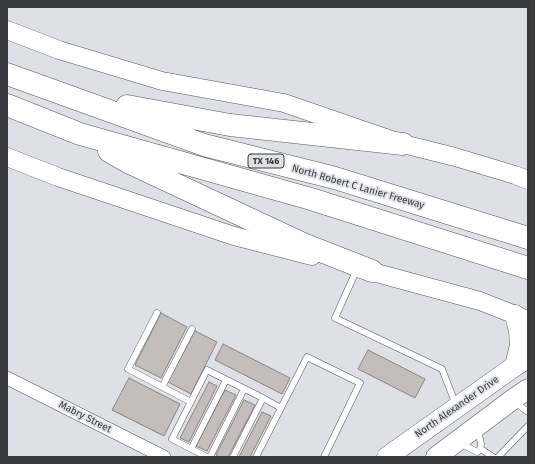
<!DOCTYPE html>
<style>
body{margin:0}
#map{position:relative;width:535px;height:464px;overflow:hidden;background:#dde0e6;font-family:"Fira Sans",sans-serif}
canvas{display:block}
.frame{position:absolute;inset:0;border:8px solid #393a3d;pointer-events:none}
</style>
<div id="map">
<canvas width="535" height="464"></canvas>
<div class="frame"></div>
</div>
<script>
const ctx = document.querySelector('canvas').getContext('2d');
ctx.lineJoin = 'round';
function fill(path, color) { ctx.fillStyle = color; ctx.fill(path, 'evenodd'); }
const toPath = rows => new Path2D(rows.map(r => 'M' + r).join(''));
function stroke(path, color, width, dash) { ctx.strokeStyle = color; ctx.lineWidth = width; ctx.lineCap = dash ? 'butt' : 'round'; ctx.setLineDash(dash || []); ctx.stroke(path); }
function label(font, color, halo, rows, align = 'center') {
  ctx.font = font + ' "Fira Sans",sans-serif'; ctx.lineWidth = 3.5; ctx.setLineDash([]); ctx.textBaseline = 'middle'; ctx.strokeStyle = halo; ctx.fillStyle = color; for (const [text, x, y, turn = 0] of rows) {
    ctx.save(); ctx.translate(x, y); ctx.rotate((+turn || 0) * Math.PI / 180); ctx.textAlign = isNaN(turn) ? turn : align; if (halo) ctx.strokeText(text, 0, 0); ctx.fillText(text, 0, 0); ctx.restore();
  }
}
const building = toPath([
 [161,313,187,327,161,378,135,365,161,313],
 [195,331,217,342,191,394,168,382,195,331],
 [223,344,290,378,282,394,215,360,223,344],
 [368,350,425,379,415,398,358,369,368,350],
 [129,378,180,404,164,436,112,410,129,378],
 [209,382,217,386,189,442,180,438,209,382],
 [225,390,236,395,207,451,196,446,225,390],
 [244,400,255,405,228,457,219,457,216,455,244,400],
 [262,412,271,416,250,457,239,457,262,412]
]);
fill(building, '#c4bdba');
stroke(building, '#8a8482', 1);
const lane = toPath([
 [357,269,335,318,442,369,456,405],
 [157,313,128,369,191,402],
 [162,387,192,329],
 [515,402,528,412],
 [460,443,477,452,480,450,481,444,478,429],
 [191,449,226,380],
 [481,449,493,457],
 [207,457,172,439,207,370,263,398],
 [210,457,244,389],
 [233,457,263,398,281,408],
 [256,457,307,357,360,383,324,457],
 [498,457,528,426]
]);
const street = toPath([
 [7,378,164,457]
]);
const secondary = toPath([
 [7,30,59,50,162,81,284,103,403,144,455,157,515,175,528,180],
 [7,157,58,177,234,236,312,256],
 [358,268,480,301,528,320]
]);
const primary = toPath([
 [515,366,520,345,519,331,515,315],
 [387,457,515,366,528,358],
 [436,457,516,397,528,389]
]);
const highway = toPath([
 [7,74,204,145,335,178,528,238],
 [7,105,80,134,311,199,528,268],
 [127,106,230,125,403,144],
 [109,151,128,162,303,244,372,271]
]);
stroke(lane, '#56575d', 7);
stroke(street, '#56575d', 14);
stroke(secondary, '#56575d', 19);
stroke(primary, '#56575d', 21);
stroke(highway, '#56575d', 23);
stroke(lane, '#fff', 6);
stroke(street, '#fff', 13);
stroke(secondary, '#fff', 18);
stroke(primary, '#fff', 20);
stroke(highway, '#fff', 22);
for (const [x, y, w] of [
 [266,161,36]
]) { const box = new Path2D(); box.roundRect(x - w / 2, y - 7, w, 14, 3); ctx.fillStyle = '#dde0e6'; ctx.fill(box); stroke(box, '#393a3d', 1); }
label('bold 9px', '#393a3d', null, [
 ["TX 146",266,161]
]);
label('10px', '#393a3d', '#dde0e6', [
 ["North Robert C Lanier Freeway",358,187,16],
 ["North Alexander Drive",457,407,-35],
 ["Mabry Street",85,417,27]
]);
</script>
